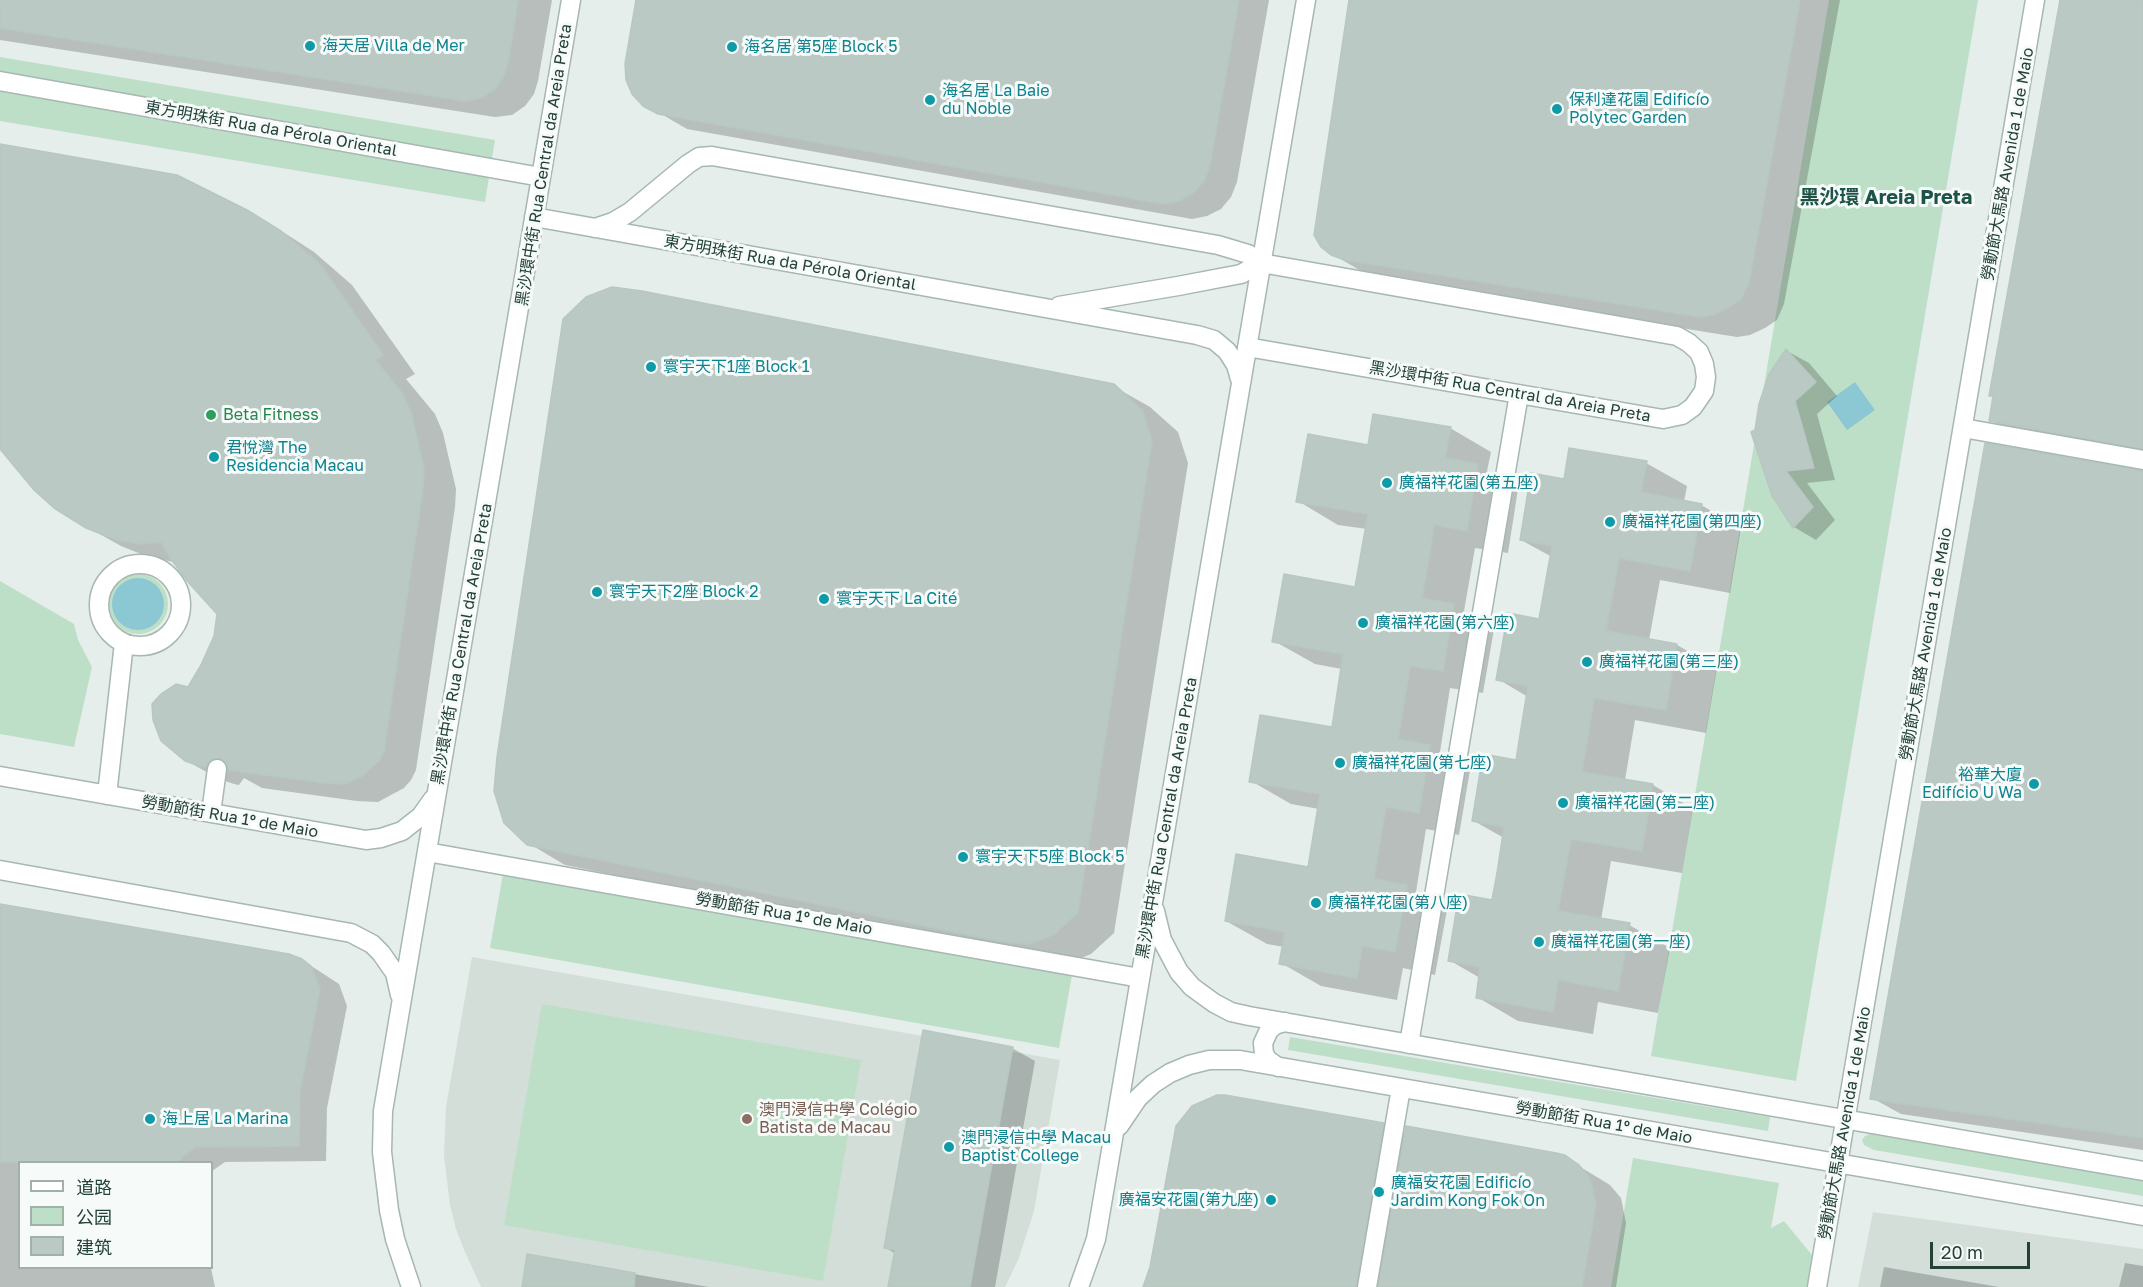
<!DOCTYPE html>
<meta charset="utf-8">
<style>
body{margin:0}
#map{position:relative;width:2143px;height:1287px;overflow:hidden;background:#e5eeea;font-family:"Golos Text","Noto Sans SC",sans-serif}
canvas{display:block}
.legend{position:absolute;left:18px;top:1161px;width:195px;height:108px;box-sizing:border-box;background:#f6faf8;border:2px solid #a2b0ac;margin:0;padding:8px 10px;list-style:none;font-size:18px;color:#234139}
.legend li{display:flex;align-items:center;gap:12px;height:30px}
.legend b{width:30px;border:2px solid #a2b0ac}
.scale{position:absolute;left:1930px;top:1242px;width:100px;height:27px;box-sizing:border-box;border:3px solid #234139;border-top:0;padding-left:8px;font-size:18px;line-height:21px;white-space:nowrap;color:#234139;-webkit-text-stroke:4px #f6faf8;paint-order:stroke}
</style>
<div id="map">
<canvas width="2143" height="1287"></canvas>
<ul class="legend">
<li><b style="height:8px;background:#fff"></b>道路</li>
<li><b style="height:16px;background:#bedfc7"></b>公园</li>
<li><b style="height:16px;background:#bac9c3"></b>建筑</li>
</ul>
<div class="scale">20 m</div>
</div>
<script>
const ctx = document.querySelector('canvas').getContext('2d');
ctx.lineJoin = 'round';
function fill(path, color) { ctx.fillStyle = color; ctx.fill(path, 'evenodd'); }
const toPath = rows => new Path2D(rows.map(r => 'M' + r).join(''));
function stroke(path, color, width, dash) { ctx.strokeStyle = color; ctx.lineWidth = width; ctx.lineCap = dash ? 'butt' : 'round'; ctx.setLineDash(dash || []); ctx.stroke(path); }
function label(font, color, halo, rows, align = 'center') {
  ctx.font = font + ' "Golos Text","Noto Sans SC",sans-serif'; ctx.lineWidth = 6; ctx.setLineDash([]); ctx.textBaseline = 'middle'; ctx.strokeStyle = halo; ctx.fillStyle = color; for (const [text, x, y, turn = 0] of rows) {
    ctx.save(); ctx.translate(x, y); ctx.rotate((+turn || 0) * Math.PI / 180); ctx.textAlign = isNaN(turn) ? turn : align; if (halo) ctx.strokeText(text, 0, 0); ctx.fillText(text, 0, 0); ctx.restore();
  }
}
fill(toPath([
 [472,957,1060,1060,1034,1211,1019,1258,1005,1287,481,1287,465,1252,456,1229,450,1205,444,1156,446,1107],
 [1873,1212,2143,1249,2143,1287,1858,1287]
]), '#d3ded9');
fill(toPath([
 [1829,0,1978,0,1796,1081,1651,1056],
 [0,57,495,140,485,202,0,121],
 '108 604a30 30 0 1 1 60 0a30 30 0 1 1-60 0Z',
 [0,581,74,624,78,640,92,667,74,747,0,734],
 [503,874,1072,975,1059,1048,490,948],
 [542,1004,861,1060,823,1281,504,1225],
 [1290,1037,1770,1117,1768,1131,1288,1050],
 [1870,1134,2143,1181,2143,1196,1874,1150,1864,1145,1862,1140,1865,1136],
 [1633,1158,1779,1183,1771,1228,1784,1221,1812,1255,1807,1287,1611,1287]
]), '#bedfc7');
fill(toPath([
 [1855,382,1875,410,1847,430,1827,402],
 '112 604a26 26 0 1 1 52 0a26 26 0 1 1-52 0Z'
]), '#8cc8d4');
fill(toPath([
 [0,0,552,0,538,81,534,94,525,106,512,115,495,117,0,40],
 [637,0,1269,0,1237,182,1231,197,1221,209,1207,216,1192,219,687,129,644,104],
 [1350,0,1840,0,1784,304,1777,320,1765,328,1750,335,1737,337,1382,280,1368,275,1332,254],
 [2062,0,2143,0,2143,459,2019,437,1991,420,1995,397,1991,395],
 [0,146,280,230,314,252,352,285,415,374,406,379,435,414,443,433,456,489,455,507,416,770,411,780,404,788,378,802,357,801,262,788,244,778,239,785,234,784,219,779,185,760,189,688,203,666,215,637,219,614,174,562,151,558,121,546,87,527,0,446],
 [1787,351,1809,363,1837,396,1817,414,1835,480,1807,483,1835,520,1816,540,1794,527,1757,431],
 [1113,386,1150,407,1178,432,1188,463,1114,933,1091,954,1066,964,1037,961,565,865,528,843],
 [1450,428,1491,452,1487,471,1518,489,1508,553,1475,548,1464,611,1494,629,1483,693,1450,688,1440,752,1470,770,1459,835,1426,829,1416,892,1447,910,1435,975,1403,968,1397,1000,1321,986,1281,963,1284,947,1267,944,1226,921,1309,869,1319,809,1291,804,1251,781,1333,729,1342,669,1315,664,1274,641,1356,588,1367,529,1338,525,1298,501,1369,447],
 [1646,463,1687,486,1684,502,1701,505,1741,528,1730,593,1660,580,1649,640,1677,645,1717,668,1706,733,1635,720,1625,780,1653,785,1693,809,1682,873,1611,861,1601,920,1629,925,1670,948,1658,1013,1598,1002,1593,1034,1518,1021,1477,997,1480,978,1449,960,1493,901,1504,838,1474,821,1517,762,1528,697,1498,679,1541,621,1552,557,1521,540,1565,481],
 [2143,472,2143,1150,1901,1114,1872,1098],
 [0,905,302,960,339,984,347,1006,327,1108,326,1161,225,1162,212,1171,212,1162,20,1162,20,1268,211,1268,215,1287,0,1287],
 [1012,1048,1035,1061,995,1287,891,1287,908,1261,886,1248],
 [1217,1097,1383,1124,1406,1137,1564,1157,1610,1185,1621,1198,1626,1223,1616,1287,1144,1287,1152,1267,1187,1112,1200,1102],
 [529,1256,709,1287,523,1287],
 [2125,1263,2143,1266,2143,1287,2119,1287],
 [1884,1267,1999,1287,1880,1287]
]), '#0003');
const building = toPath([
 [0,0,518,0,508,63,503,77,495,89,481,98,464,101,0,28,0,0],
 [636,0,1239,0,1210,165,1204,181,1193,193,1179,201,1163,204,658,114,643,106,632,94,626,80,625,64,636,0],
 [1349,0,1800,0,1749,283,1741,299,1728,308,1713,315,1700,317,1345,260,1331,255,1321,247,1314,235,1349,0],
 [2060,0,2143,0,2143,449,1989,421,1993,396,1989,396,2060,0],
 [0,144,177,175,247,210,281,231,320,264,383,355,375,360,403,394,411,413,424,469,423,488,384,751,379,761,362,776,345,784,323,783,228,770,224,761,218,758,212,759,206,767,200,766,185,761,161,741,153,720,152,704,161,694,176,684,188,687,201,665,214,636,217,614,188,582,171,559,161,542,140,544,117,540,86,528,54,508,34,490,0,449,0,144],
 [612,287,642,291,1114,384,1142,410,1152,441,1078,912,1055,934,1029,944,999,941,527,845,504,823,494,791,497,757,563,319,586,297,612,287],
 [1786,349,1816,382,1795,401,1814,468,1786,471,1813,507,1793,528,1772,496,1751,432,1755,430,1759,404,1769,374,1786,349],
 [1373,414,1451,427,1445,458,1478,464,1467,531,1434,525,1430,552,1422,598,1454,604,1443,671,1410,666,1398,739,1430,745,1419,813,1386,807,1378,853,1374,879,1407,885,1395,952,1362,946,1357,978,1279,964,1285,932,1225,921,1236,854,1308,867,1320,794,1249,782,1260,715,1332,727,1343,654,1272,642,1284,574,1355,587,1368,514,1296,502,1308,434,1368,445,1373,414],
 [1985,443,2143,471,2143,1138,1870,1099,1985,443],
 [1569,448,1647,461,1641,492,1702,504,1690,571,1619,558,1606,631,1677,644,1666,710,1594,698,1582,772,1653,784,1642,851,1571,839,1558,911,1630,923,1618,991,1558,980,1553,1012,1476,998,1480,967,1448,961,1459,894,1492,900,1497,873,1504,827,1472,821,1483,754,1516,760,1523,716,1528,686,1496,680,1508,613,1539,619,1552,546,1520,540,1531,473,1564,479,1569,448],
 [0,904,289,954,302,959,311,966,320,989,300,1091,299,1146,196,1147,182,1157,179,1162,0,1162,0,904],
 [923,1030,1013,1047,970,1287,888,1287,895,1250,884,1248,923,1030],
 [1217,1095,1225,1095,1384,1123,1356,1287,1143,1287,1150,1267,1176,1126,1192,1106,1217,1095],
 [1406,1126,1556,1153,1565,1155,1579,1165,1590,1179,1596,1204,1582,1287,1378,1287,1406,1126],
 [527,1254,635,1273,634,1287,522,1287,527,1254]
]);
fill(building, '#bac9c3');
stroke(building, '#b7c8c1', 1.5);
const minor = toPath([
 [0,81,541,177],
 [534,217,1197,335,1214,340,1227,351,1236,365,1240,379],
 [595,228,613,222,630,212,688,164,699,157,712,156,1218,245,1248,254,1261,263,1677,336,1689,343,1699,352,1704,364,1706,377,1704,391,1693,407,1682,415,1663,419,1247,347],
 [1059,306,1178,286,1241,274,1261,263],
 [1963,428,2143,460],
 '99 605a41 41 0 1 1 82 0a41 41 0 1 1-82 0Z',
 [0,776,366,840,381,838,402,831,421,816,433,799],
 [107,795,124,643],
 [211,813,217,769],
 [427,852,1140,978],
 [0,870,351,933,372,944,381,953,395,973,400,995],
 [1155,911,1162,940,1179,972,1192,987,1214,1003,1231,1012,1249,1016,2143,1171],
 [1409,1044,1519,394],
 [1278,1067,1268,1060,1264,1054,1263,1043,1269,1030,1275,1025,1285,1022],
 [1119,1126,1138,1098,1153,1084,1170,1073,1189,1065,1209,1060,1240,1060,2143,1216],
 [411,1287,395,1239,389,1210,382,1152,383,1111,571,0],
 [1079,1287,1096,1239,1306,0],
 [1367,1287,1401,1088],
 [1817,1287,2035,0]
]);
stroke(minor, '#a7b7b1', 21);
stroke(minor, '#fff', 18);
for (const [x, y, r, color] of [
 [310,46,6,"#0f9aa8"],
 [732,47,6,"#0f9aa8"],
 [930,100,6,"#0f9aa8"],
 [1557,109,6,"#0f9aa8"],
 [651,367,6,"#0f9aa8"],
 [211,415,6,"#2e9e5b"],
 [214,457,6,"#0f9aa8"],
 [1387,483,6,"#0f9aa8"],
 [1610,522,6,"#0f9aa8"],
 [597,592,6,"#0f9aa8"],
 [824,599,6,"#0f9aa8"],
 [1363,623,6,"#0f9aa8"],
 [1587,662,6,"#0f9aa8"],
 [1340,763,6,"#0f9aa8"],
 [2034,784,6,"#0f9aa8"],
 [1563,803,6,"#0f9aa8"],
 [963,857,6,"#0f9aa8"],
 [1316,903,6,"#0f9aa8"],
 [1539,942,6,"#0f9aa8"],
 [150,1119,6,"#0f9aa8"],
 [747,1119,6,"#8d6e63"],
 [949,1147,6,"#0f9aa8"],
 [1379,1192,6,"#0f9aa8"],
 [1271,1200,6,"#0f9aa8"]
]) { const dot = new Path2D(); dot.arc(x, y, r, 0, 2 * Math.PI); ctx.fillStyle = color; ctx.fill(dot); stroke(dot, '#f6faf8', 2); }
label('16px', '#0d838f', '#f6faf8', [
 ["海天居 Villa de Mer",322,46],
 ["海名居 第5座 Block 5",744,47],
 ["海名居 La Baie",942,91],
 ["du Noble",942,109],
 ["保利達花園 Edificío",1569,100],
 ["Polytec Garden",1569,118],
 ["寰宇天下1座 Block 1",663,367],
 ["君悅灣 The",226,448],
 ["Residencia Macau",226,466],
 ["廣福祥花園(第五座)",1399,483],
 ["廣福祥花園(第四座)",1622,522],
 ["寰宇天下2座 Block 2",609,592],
 ["寰宇天下 La Cité",836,599],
 ["廣福祥花園(第六座)",1375,623],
 ["廣福祥花園(第三座)",1599,662],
 ["廣福祥花園(第七座)",1352,763],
 ["裕華大廈",2022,775,"right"],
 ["Edifício U Wa",2022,793,"right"],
 ["廣福祥花園(第二座)",1575,803],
 ["寰宇天下5座 Block 5",975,857],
 ["廣福祥花園(第八座)",1328,903],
 ["廣福祥花園(第一座)",1551,942],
 ["海上居 La Marina",162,1119],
 ["澳門浸信中學 Macau",961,1138],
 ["Baptist College",961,1156],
 ["廣福安花園 Edificío",1391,1183],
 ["Jardim Kong Fok On",1391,1201],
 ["廣福安花園(第九座)",1259,1200,"right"]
], 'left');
label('16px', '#234139', '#f6faf8', [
 ["東方明珠街 Rua da Pérola Oriental",271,129,10],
 ["勞動節大馬路 Avenida 1 de Maio",2008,164,-80],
 ["黑沙環中街 Rua Central da Areia Preta",544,165,-81],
 ["東方明珠街 Rua da Pérola Oriental",790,263,10],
 ["黑沙環中街 Rua Central da Areia Preta",1510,392,10],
 ["黑沙環中街 Rua Central da Areia Preta",462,644,-80],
 ["勞動節大馬路 Avenida 1 de Maio",1926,644,-80],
 ["勞動節街 Rua 1º de Maio",230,817,10],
 ["黑沙環中街 Rua Central da Areia Preta",1167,818,-80],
 ["勞動節街 Rua 1º de Maio",784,914,10],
 ["勞動節街 Rua 1º de Maio",1604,1123,10],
 ["勞動節大馬路 Avenida 1 de Maio",1845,1123,-80]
]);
label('16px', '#27864d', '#f6faf8', [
 ["Beta Fitness",223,415]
], 'left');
label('16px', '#785e54', '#f6faf8', [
 ["澳門浸信中學 Colégio",759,1110],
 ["Batista de Macau",759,1128]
], 'left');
label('bold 20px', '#1e5447', '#f6faf8', [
 ["黑沙環 Areia Preta",1886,198]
]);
</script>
